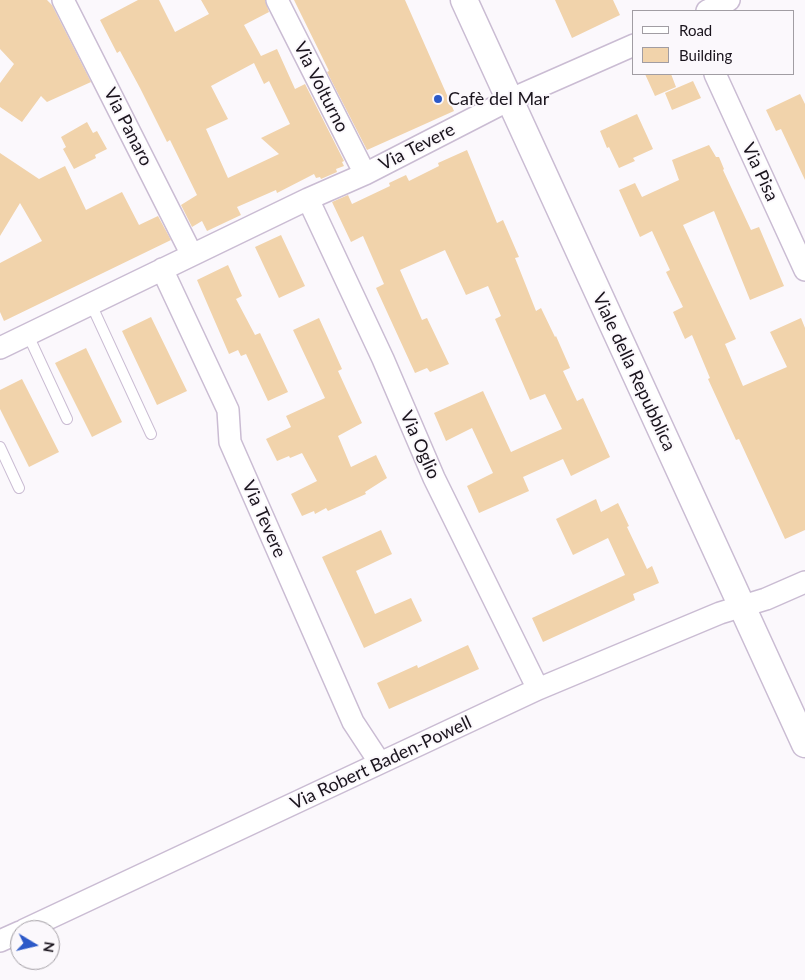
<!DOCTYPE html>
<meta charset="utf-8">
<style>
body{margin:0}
#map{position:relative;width:805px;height:980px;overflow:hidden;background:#fbf8fc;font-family:Lato,sans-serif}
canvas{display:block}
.legend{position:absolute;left:632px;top:10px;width:162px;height:65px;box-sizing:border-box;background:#fbf8fc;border:1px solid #a19da3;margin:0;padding:6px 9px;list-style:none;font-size:15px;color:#1a141d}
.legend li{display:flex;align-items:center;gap:10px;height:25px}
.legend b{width:25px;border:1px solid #a19da3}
.north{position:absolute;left:10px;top:920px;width:50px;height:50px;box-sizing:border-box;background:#fbf8fc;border:1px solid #a19da3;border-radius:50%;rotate:99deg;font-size:14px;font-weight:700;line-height:20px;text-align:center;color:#1a141d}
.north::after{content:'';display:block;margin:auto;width:18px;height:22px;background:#2c59c8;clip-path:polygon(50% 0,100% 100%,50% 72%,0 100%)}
</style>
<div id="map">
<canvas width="805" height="980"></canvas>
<ul class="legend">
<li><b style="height:6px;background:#fff"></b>Road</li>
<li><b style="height:14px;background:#f1d3ab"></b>Building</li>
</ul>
<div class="north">N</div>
</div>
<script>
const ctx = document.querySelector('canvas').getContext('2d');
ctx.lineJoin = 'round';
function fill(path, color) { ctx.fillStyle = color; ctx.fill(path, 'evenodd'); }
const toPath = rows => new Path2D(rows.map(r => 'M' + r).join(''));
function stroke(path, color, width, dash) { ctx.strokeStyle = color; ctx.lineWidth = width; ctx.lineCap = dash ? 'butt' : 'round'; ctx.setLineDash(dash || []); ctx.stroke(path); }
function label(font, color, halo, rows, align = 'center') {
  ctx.font = font + ' Lato,sans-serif'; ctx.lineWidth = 4; ctx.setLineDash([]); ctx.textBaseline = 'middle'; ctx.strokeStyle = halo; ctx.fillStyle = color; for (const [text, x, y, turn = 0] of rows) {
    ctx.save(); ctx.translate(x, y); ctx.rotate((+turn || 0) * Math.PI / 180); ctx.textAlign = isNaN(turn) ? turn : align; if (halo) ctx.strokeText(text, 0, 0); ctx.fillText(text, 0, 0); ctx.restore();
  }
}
fill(toPath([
 [0,0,47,0,52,5,91,82,47,102,41,96,22,122,0,107,0,83,14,64,0,49],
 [138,0,159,0,175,32,209,14,201,0,265,0,269,12,244,25,261,56,277,49,295,89,305,84,344,161,342,162,344,166,336,169,337,172,321,179,320,177,316,178,314,174,277,193,276,190,237,207,241,215,207,231,202,221,192,227,181,205,197,195,170,140,167,142,140,88,120,51,117,53,100,20],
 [254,63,264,84,269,81,290,124,261,138,279,154,228,178,206,129,228,119,211,86],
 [294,0,405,0,454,111,367,150,327,72,329,71],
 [555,0,613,0,620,15,572,38],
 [645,74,671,74,676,87,655,96],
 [693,81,701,98,672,110,665,93],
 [800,94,805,104,805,180,781,129,776,131,766,110],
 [637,114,653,149,633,158,635,161,619,168,609,147,607,148,600,131],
 [87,122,93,133,97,131,107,149,95,155,96,158,74,169,63,149,66,147,61,137],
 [709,145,716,157,719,157,724,169,723,170,751,230,759,227,784,286,750,300,714,211,683,225,736,339,725,344,743,386,787,367,770,332,801,318,805,328,805,530,785,539,739,439,736,440,708,379,710,378,692,335,685,339,673,312,683,307,666,272,670,270,652,231,640,237,619,190,635,183,642,197,679,180,672,160],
 [467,150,497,223,503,220,519,257,515,258,536,311,541,308,555,337,556,336,570,368,563,371,577,401,583,398,610,457,571,476,563,459,523,477,529,491,479,513,467,486,493,473,472,428,446,441,434,413,483,391,511,452,562,429,545,394,530,400,495,319,501,316,488,286,466,295,445,250,400,270,422,320,427,318,449,364,430,372,427,368,415,373,376,288,384,284,363,236,351,242,332,202,348,195,352,204,390,186,389,183,406,175,409,181,439,166,438,163],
 [0,153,39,179,65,166,86,210,122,192,139,225,158,216,171,240,4,321,0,312,0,263,42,241,20,203,0,236],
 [281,235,305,286,279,298,255,247],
 [228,265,242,296,236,299,255,335,260,333,288,392,268,401,246,354,241,356,238,350,229,354,197,280],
 [151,317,187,391,157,405,122,331],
 [319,318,342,369,338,371,362,423,338,436,351,467,376,455,387,478,365,492,366,494,328,511,326,508,315,514,314,511,302,516,291,494,317,481,302,453,290,458,289,456,277,461,266,439,291,427,286,416,325,398,293,330],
 [86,348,122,422,92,437,55,363],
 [22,379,59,452,29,467,0,409,0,390],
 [596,499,601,512,618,503,629,526,627,527,647,569,652,566,659,583,633,594,635,600,543,642,532,618,625,575,608,538,573,555,556,519],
 [381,530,392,554,356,571,375,614,411,598,422,621,364,648,322,557],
 [468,645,479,669,389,709,377,683,417,665,418,668]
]), '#f1d3ab');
const service = toPath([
 [91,304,151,434],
 [28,335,67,419],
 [0,447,19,488]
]);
const minor = toPath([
 [63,0,192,255],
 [277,0,365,174],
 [707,11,729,0],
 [715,74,805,270],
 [308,199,383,359,434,478,538,689],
 [162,269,228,410,230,442,313,631,353,722,380,763],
 [0,348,308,199,365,174,509,100,634,45],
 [24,930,538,689,720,613,766,599,805,582],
 [0,941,20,932]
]);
const tertiary = toPath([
 [464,0,805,744]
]);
stroke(service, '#cabcd3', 12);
stroke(minor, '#cabcd3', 24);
stroke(tertiary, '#cabcd3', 29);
stroke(service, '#fff', 10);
stroke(minor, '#fff', 21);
stroke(tertiary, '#fff', 26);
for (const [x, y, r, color] of [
 [438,99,5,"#2c59c8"]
]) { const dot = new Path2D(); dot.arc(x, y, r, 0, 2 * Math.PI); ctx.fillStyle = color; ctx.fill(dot); stroke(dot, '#fbf8fc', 2); }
label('18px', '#1a141d', '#fbf8fc', [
 ["Via Volturno",321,87,63],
 ["Via Panaro",128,127,63],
 ["Via Tevere",417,147,-27],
 ["Via Pisa",760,172,65],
 ["Viale della Repubblica",634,372,65],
 ["Via Oglio",420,445,66],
 ["Via Tevere",264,519,66],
 ["Via Robert Baden-Powell",381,763,-25]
]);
label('18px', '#1a141d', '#fbf8fc', [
 ["Cafè del Mar",448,99]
], 'left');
</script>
